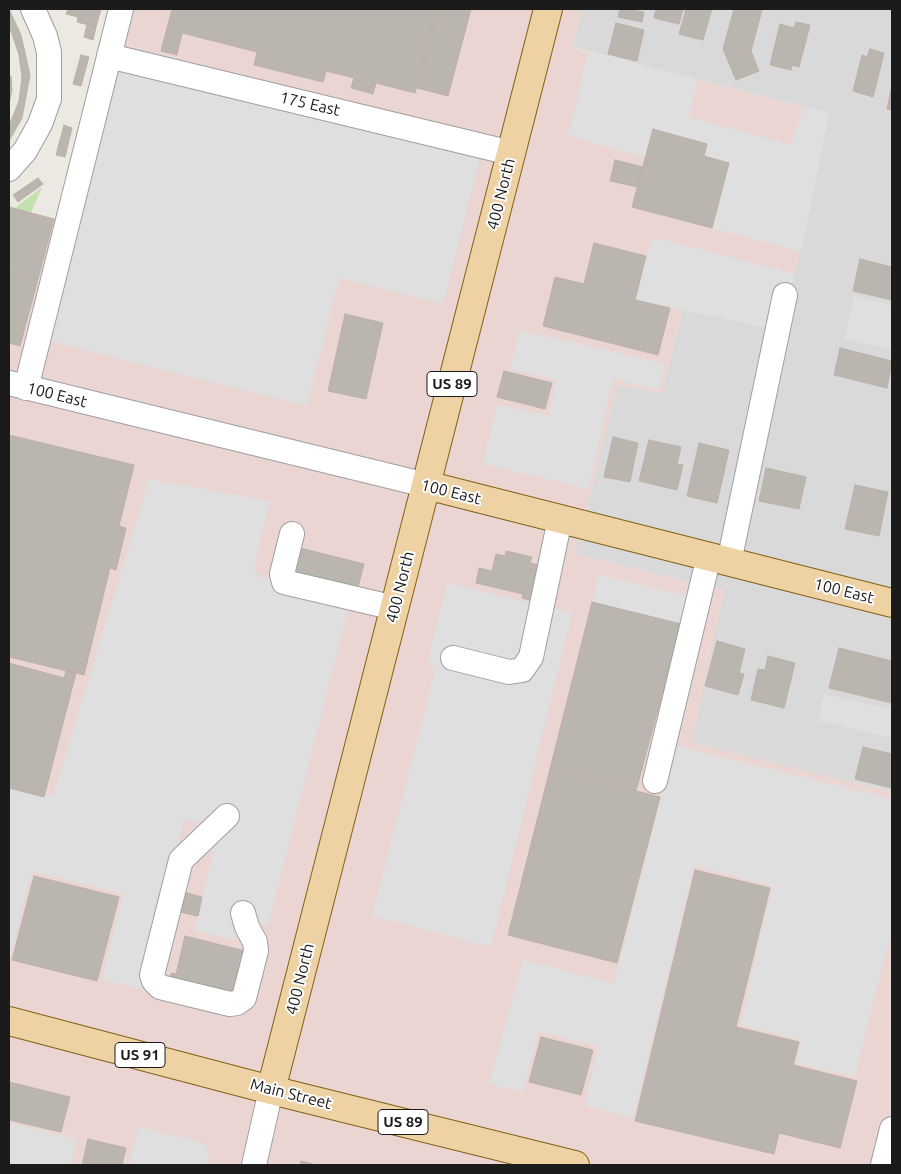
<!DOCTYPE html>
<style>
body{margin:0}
#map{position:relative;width:901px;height:1174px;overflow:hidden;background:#ece9e2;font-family:Ubuntu,sans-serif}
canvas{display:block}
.frame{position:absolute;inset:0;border:10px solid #1b1b1b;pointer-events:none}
</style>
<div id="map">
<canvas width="901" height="1174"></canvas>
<div class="frame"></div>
</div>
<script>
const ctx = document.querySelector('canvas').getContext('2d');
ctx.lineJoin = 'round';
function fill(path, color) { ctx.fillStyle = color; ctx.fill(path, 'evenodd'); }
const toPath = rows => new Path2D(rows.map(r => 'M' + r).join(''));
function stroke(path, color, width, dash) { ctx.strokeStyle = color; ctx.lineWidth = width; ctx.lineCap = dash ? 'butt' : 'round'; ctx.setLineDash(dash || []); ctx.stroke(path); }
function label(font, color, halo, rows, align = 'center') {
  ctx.font = font + ' Ubuntu,sans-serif'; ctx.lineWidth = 4; ctx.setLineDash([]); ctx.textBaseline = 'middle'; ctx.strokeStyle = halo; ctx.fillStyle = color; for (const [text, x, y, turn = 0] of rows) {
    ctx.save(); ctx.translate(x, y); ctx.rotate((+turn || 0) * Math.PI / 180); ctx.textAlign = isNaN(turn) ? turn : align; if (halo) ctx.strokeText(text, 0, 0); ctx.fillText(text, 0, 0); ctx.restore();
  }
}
fill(toPath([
 [582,9,892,9,892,792,691,742,724,591,575,554,617,385,662,393,683,309,780,331,829,113,572,47]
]), '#d9d9d9');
fill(toPath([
 [116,9,582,9,572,48,829,113,801,252,780,331,683,309,662,393,617,385,575,554,724,591,692,742,892,792,892,1165,9,1165,9,207,62,221]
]), '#ebd5d3');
fill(toPath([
 [42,187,31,213,14,209]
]), '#c4e0ae');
fill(toPath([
 [113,43,485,138,443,304,339,278,307,406,38,338],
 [588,52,698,79,689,117,791,145,804,107,829,113,801,252,712,228,729,163,704,156,707,144,653,129,645,158,568,136],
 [653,237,795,274,780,331,635,300,646,256],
 [854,296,892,305,892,350,844,339],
 [519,330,665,364,659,390,613,379,588,489,483,464,497,404,548,416,556,380,510,369],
 [149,479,270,501,253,572,285,589,349,606,268,926,240,919,235,940,194,930,219,828,184,819,143,990,102,979,123,894,32,871,9,961,9,788,53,797],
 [598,574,687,596,681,624,592,602],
 [447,583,572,613,491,947,372,916,435,671,428,660],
 [824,694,892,710,892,738,818,721],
 [674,745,892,799,892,931,854,1077,796,1063,801,1040,740,1025,772,886,694,866,633,1119,584,1105,598,1047,539,1031,522,1093,489,1084,523,959,614,984],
 [9,1123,77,1139,70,1165,9,1165],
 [138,1127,202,1142,209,1152,206,1165,129,1165]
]), '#dfdfdf');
const building = toPath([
 [9,9,21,35,30,75,22,118,9,141,9,126,19,101,22,77,19,55,9,25,9,9],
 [68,9,101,9,96,27,77,22,78,17,66,14,68,9],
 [172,9,437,9,415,93,376,83,373,94,351,88,354,78,326,71,323,82,254,65,257,52,182,33,177,55,161,51,172,9],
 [437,9,471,9,448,96,417,88,437,9],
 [620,9,637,9,636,11,644,12,642,22,618,17,620,9],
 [656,9,683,9,679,24,654,18,656,9],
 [686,9,712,9,703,40,679,34,686,9],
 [734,9,762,10,751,51,759,71,736,80,723,49,734,9],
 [796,22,810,25,799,67,792,65,791,70,770,65,780,24,794,28,796,22],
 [616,23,644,30,637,61,608,54,616,23],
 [87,25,96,27,93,40,84,37,87,25],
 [870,49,884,53,873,97,853,91,862,55,867,57,870,49],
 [81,55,89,57,81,86,73,84,81,55],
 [9,76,11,76,12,91,9,103,9,76],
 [892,85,892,110,887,109,892,85],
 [64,125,72,128,65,157,56,155,64,125],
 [653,129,707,144,704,156,729,163,712,228,632,207,653,129],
 [615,160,643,167,637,187,610,181,615,160],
 [38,178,43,184,18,202,13,195,38,178],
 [9,207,54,219,38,279,9,271,9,207],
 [594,243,646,256,635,300,670,308,658,355,543,326,555,277,584,284,594,243],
 [860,259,892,267,892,300,853,291,860,259],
 [9,271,38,279,20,346,9,343,9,271],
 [345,314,383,323,366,399,328,391,345,314],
 [840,348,892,361,887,388,834,375,840,348],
 [504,371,552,383,545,409,497,397,504,371],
 [9,435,134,465,119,526,126,528,116,570,110,568,84,675,9,657,9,435],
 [613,437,638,443,630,482,604,477,613,437],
 [649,440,681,447,677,464,683,465,677,490,639,481,649,440],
 [699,443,729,450,717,503,687,496,699,443],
 [766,468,806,477,799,509,759,501,766,468],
 [855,485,888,492,879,536,845,529,855,485],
 [296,547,364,564,356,595,288,578,296,547],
 [506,551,532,557,530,563,545,566,537,602,522,598,523,594,476,583,479,568,492,571,496,554,505,556,506,551],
 [592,602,681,624,636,791,550,769,592,602],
 [717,641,745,649,739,673,744,674,738,695,705,686,717,641],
 [839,648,892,661,892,703,829,688,839,648],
 [768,656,795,663,784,708,751,700,758,669,765,670,768,656],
 [9,663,64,678,66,671,76,673,44,797,9,788,9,663],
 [863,747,892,754,892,788,855,779,863,747],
 [550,769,660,797,617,963,508,935,550,769],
 [695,870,770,888,736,1027,799,1042,793,1065,857,1081,840,1148,779,1133,774,1154,635,1121,695,870],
 [34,876,119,897,97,981,12,960,34,876],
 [180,891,202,897,198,916,175,911,180,891],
 [185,936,249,952,239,991,227,998,168,982,171,973,176,974,185,936],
 [541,1037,593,1050,581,1095,529,1082,541,1037],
 [9,1082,70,1097,61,1132,9,1120,9,1082],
 [88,1139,126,1148,122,1165,82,1165,88,1139],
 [301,1161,316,1165,300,1165,301,1161]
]);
fill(building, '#bbb5b0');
stroke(building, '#bbb1a7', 1);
const minor = toPath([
 [109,56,511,153],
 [9,169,25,151,40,124,49,99,49,52,45,36,33,9],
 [9,383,426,485],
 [26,388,121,9],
 [292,534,282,574,284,582,395,608],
 [729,562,785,295],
 [453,658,509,672,522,670,531,657,560,519],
 [655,781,709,556],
 [227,816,181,860,152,975,154,981,160,987,230,1004,237,1003,244,998,256,951,255,942,247,927,243,913],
 [254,1165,271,1090],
 [883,1165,892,1129]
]);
const major = toPath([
 [426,485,892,603],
 [9,1021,271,1090,575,1165],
 [271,1090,548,9]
]);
stroke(minor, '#9f9f9f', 26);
stroke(major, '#816112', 30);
stroke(minor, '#fff', 24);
stroke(major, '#efd2a4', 28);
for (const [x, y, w] of [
 [452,384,50],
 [140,1055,50],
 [403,1122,50]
]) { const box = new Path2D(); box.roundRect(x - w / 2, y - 12.5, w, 25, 4); ctx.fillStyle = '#fff'; ctx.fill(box); stroke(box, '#1b1b1b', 1); }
label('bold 15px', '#1b1b1b', null, [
 ["US 89",452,384],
 ["US 91",140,1055],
 ["US 89",403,1122]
]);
label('16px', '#1b1b1b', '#fff', [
 ["175 East",310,104,13],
 ["400 North",501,194,-76],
 ["100 East",57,395,14],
 ["100 East",451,492,14],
 ["400 North",400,587,-76],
 ["100 East",844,591,14],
 ["400 North",300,979,-76],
 ["Main Street",291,1094,14]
]);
</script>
